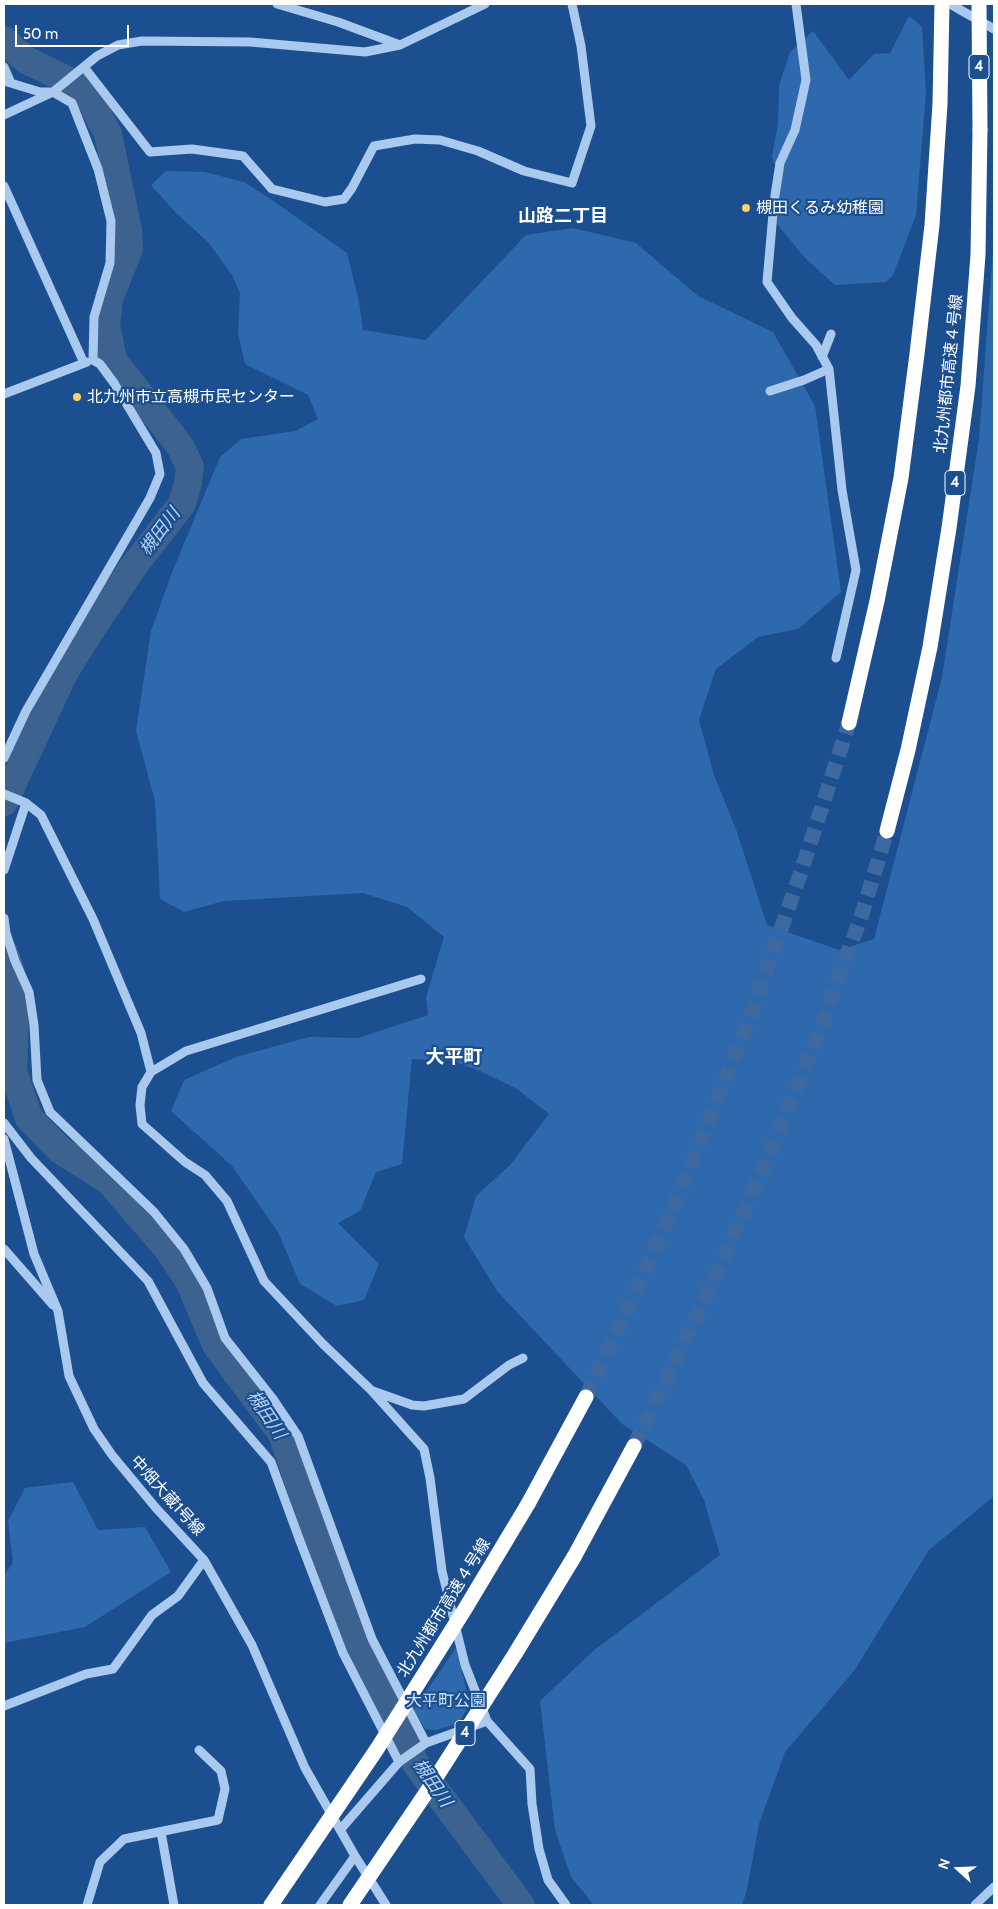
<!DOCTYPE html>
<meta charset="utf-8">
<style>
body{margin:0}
#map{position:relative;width:998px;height:1909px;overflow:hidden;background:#1b4f8f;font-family:Cabin,sans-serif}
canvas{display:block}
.frame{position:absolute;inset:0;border:5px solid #fff;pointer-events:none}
.north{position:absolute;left:933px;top:1844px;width:50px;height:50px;-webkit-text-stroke:4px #1b4f8f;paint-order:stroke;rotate:290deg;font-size:14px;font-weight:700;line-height:20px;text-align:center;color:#fff}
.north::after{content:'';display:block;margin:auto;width:18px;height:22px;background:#fff;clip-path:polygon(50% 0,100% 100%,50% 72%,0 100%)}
.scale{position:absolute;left:15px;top:25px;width:114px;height:22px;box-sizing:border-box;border:2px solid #fff;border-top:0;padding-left:6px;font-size:15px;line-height:18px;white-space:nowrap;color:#fff;-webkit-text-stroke:4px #1b4f8f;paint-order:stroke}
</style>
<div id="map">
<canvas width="998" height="1909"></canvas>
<div class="frame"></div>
<div class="north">N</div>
<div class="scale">50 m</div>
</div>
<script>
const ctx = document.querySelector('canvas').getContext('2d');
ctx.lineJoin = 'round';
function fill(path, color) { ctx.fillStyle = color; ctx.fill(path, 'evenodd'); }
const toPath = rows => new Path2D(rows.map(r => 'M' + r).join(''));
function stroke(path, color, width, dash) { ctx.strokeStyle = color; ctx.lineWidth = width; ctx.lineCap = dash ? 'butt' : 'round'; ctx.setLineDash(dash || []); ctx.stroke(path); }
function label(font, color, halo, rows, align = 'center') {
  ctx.font = font + ' Cabin,"Noto Sans JP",sans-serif'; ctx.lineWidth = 4.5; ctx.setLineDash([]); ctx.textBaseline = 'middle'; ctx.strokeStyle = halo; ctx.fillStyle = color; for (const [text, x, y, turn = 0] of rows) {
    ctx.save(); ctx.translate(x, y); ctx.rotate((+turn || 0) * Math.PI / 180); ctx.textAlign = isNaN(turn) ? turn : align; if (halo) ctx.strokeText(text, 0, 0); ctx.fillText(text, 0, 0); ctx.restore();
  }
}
fill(toPath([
 [909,16,922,27,926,93,916,215,893,275,886,282,835,285,806,259,777,224,780,184,772,156,778,124,779,86,790,52,813,31,849,80,874,54,890,53],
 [994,67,994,1496,929,1550,854,1671,785,1752,759,1824,747,1890,742,1905,594,1905,571,1877,555,1830,540,1701,593,1651,720,1555,704,1500,686,1465,622,1424,497,1291,464,1237,476,1196,510,1165,549,1114,517,1089,480,1071,453,1061,412,1059,402,1164,376,1172,360,1211,338,1223,379,1264,364,1300,337,1306,300,1284,278,1232,232,1166,171,1111,184,1080,236,1057,309,1037,358,1038,428,1015,426,997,444,937,407,907,363,893,224,901,184,912,160,899,155,801,136,731,151,631,171,575,220,457,241,439,295,431,318,419,308,395,245,364,238,333,240,293,232,275,208,242,176,213,151,185,166,171,205,172,244,182,272,200,347,253,359,302,363,330,426,340,526,235,573,228,636,243,698,296,773,332,815,406,841,592,798,629,758,637,716,669,699,720,714,775,737,832,767,925,839,950,874,939,942,677,979,439,993,249],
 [73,1482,98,1530,145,1527,171,1572,85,1627,4,1643,4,1575,13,1563,8,1521,25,1488],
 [456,1648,470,1704,458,1724,436,1730,425,1729,413,1710]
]), '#2e69ad');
stroke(toPath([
 [4,40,26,60,84,88,108,134,128,230,129,249,109,299,106,324,113,360,180,446,190,467,188,483,182,504,133,567,90,631,63,675,4,802],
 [4,952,11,972,15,1016,13,1071,29,1118,60,1150,109,1181,167,1248,189,1281,216,1345,282,1434,337,1593,361,1648,414,1761,521,1905]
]), '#3c6290', 28);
stroke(toPath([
 [586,1397,642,1278,697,1151,752,1012,802,869,849,723],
 [634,1446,705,1299,772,1148,819,1032,862,914,887,831]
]), '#3d69a0', 15, [15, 8]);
stroke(toPath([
 [277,4,338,22,400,45],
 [950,4,994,29],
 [4,67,11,83],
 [84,67,150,152,192,149,243,156,272,189,325,202,344,199,352,188,374,146,415,139,440,140,478,151,524,171,572,183,591,126,581,46,572,4],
 [4,81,40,92,53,92,97,56,118,45,142,41,250,42,365,52,400,45,485,4],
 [4,115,53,92,72,103,98,169,111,221,110,263,94,317,93,360],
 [4,186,84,363],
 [822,357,831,334],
 [829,369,842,490,856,570,836,658],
 [770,391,804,380,829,369,816,345,792,318,767,282,774,202,780,163,795,130,806,80,796,4],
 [4,394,87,362],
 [4,758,26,711,150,498,160,474,156,453,114,383,100,364,93,360],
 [4,794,26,803,41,815,93,919,141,1033,151,1072],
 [4,870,26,803],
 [4,918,6,933,15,961,29,992,34,1025,37,1080,50,1112,154,1212,184,1249,207,1288,225,1338,273,1399,298,1436,372,1639,426,1743,487,1721],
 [421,979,186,1051,151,1072,142,1087,140,1105,142,1124,185,1162,205,1175,227,1201,264,1281,323,1344,371,1390,424,1449,430,1478,442,1571,465,1665,487,1721,530,1769,532,1804,539,1849,548,1880,566,1905],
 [4,1123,31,1158,148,1281,203,1383,271,1462,300,1541,343,1653,399,1762,340,1830],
 [4,1139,34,1254,58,1311,69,1376,94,1429,112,1455,156,1508,204,1560,252,1645,305,1768,355,1856,386,1905],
 [4,1249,53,1305],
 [373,1391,412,1405,424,1406,464,1399,509,1365,523,1358],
 [4,1706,86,1674,113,1669,152,1615,178,1596,204,1560],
 [399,1762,426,1743],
 [161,1832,174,1905],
 [87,1905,100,1862,124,1839,218,1820,225,1789,221,1771,199,1750],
 [320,1905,355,1856],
 [975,1905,994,1887]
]), '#a9c9ee', 9);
stroke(toPath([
 [849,723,877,601,901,478,917,354,932,225,940,104,942,4],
 [887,831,908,750,930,647,949,528,968,386,978,255,980,130],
 [528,1504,586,1397],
 [574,1557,634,1446]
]), '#fff', 15);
stroke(toPath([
 [979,4,980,130],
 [271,1905,377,1749,465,1609,528,1504],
 [350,1905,426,1793,515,1654,574,1557]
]), '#fff', 15);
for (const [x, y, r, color] of [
 [746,208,5,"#ffd166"],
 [77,397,5,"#ffd166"]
]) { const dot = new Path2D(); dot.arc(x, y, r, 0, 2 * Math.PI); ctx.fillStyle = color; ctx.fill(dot); stroke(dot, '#1b4f8f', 2); }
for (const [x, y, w] of [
 [979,67,20],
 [955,483,20],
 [465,1733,20]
]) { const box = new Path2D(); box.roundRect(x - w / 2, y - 12.5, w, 25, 4); ctx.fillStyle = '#1b4f8f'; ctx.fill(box); stroke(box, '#fff', 1); }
label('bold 15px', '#fff', null, [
 ["4",979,67],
 ["4",955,483],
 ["4",465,1733]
]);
label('16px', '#fff', '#1b4f8f', [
 ["槻田くるみ幼稚園",756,208],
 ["北九州市立高槻市民センター",87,397]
], 'left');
label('16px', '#fff', '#1b4f8f', [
 ["北九州都市高速４号線",949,374,-84],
 ["中畑大蔵1号線",167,1496,48],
 ["北九州都市高速４号線",444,1608,-58]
]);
label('16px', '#cfe3fa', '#1b4f8f', [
 ["大平町公園",446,1701]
]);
label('bold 18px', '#fff', '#1b4f8f', [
 ["山路二丁目",563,217]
]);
label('italic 18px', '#b5d3f5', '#1b4f8f', [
 ["槻田川",160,532,-53],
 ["槻田川",266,1415,56],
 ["槻田川",432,1783,55]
]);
label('bold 19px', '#fff', '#1b4f8f', [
 ["大平町",454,1057]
]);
</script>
